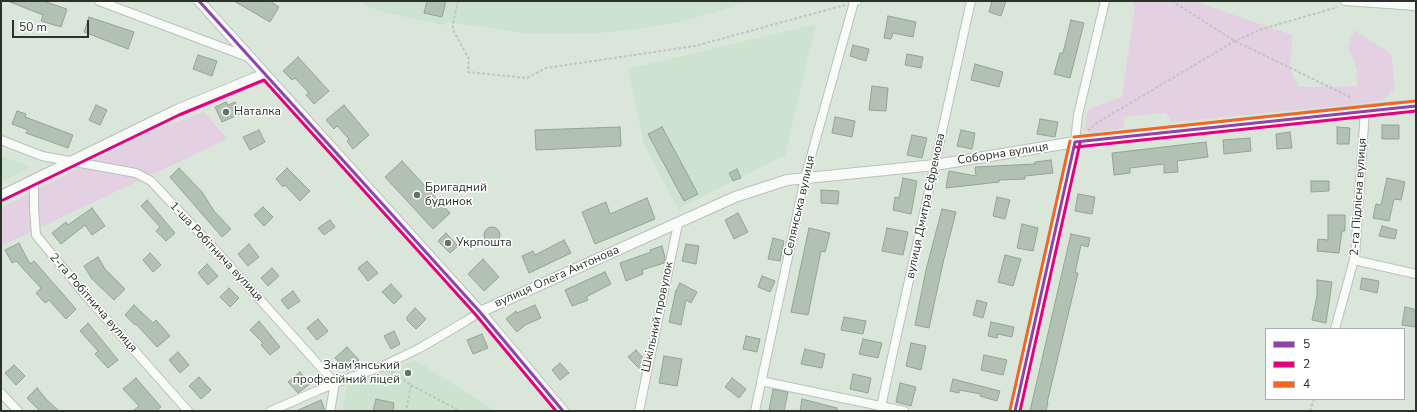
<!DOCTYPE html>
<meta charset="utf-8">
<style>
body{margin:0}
#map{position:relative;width:1417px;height:412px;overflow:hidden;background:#dae6da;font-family:"Nunito Sans",sans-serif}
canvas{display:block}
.frame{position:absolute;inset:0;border:2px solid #2a322a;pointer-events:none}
.legend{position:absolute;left:1265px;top:328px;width:140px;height:72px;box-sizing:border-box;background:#fff;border:1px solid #aaadaa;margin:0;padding:5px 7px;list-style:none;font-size:12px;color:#2a322a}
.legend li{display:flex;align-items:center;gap:8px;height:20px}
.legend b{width:20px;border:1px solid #aaadaa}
.scale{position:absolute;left:12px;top:20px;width:77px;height:18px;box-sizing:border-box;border:2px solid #2a322a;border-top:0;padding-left:5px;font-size:12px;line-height:14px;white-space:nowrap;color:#2a322a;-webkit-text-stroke:3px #fff;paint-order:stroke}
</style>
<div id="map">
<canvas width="1417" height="412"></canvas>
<div class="frame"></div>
<ul class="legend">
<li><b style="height:5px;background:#8e44ad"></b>5</li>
<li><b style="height:5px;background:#e5007d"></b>2</li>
<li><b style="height:5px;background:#f26522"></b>4</li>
</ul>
<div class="scale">50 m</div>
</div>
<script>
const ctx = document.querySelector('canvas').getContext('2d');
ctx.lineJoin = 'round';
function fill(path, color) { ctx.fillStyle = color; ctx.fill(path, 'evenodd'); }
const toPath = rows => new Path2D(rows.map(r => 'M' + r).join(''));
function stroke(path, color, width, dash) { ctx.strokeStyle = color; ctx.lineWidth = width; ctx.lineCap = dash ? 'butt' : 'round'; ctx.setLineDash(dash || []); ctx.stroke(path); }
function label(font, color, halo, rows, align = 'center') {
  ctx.font = font + ' "Nunito Sans",sans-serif'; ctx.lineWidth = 3; ctx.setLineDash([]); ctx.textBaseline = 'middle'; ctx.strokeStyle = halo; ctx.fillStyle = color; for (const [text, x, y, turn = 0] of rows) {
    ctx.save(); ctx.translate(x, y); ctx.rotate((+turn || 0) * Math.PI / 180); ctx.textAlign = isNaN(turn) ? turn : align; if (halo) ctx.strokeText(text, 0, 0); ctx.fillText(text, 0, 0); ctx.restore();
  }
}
fill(toPath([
 [354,1,753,1,676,23,614,32,571,34,530,34,448,22,443,25,382,12],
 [816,24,785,155,678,209,644,144,628,69],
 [1,156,31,167,1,182],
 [415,360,496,411,342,411,347,385]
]), '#cee3cf');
fill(toPath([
 [1133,1,1193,1,1292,35,1290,69,1299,87,1357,86,1357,70,1348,46,1354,30,1391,54,1395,88,1383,100,1356,104,1172,122,1166,113,1124,117,1124,128,1094,133,1085,129,1088,109,1122,97,1135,6],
 [204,112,227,139,1,246,1,208,149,132]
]), '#e3d0e3');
const building = toPath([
 [43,1,67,9,61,27,41,21,43,15,10,2,43,1],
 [234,1,270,1,279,7,270,22,234,1],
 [427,1,446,1,442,17,424,13,427,1],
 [992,1,1006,1,1001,16,989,12,992,1],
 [888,16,916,22,913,37,893,33,891,39,884,38,888,16],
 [89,17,134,32,128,49,84,32,89,17],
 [1071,20,1084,23,1070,78,1054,74,1060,53,1063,53,1071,20],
 [853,45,869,49,866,61,850,56,853,45],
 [907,54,923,57,921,68,905,65,907,54],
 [198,55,217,61,212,76,193,69,198,55],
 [298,57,329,91,314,104,306,95,309,93,295,78,292,80,283,71,298,57],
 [975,64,1003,72,999,87,971,80,975,64],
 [872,86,888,88,886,111,869,110,872,86],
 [226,102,228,105,235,102,240,114,222,122,215,107,226,102],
 [96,105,107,110,100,125,89,120,96,105],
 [344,105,369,135,353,149,347,141,349,139,337,126,334,129,326,120,344,105],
 [17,111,26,114,25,117,73,135,68,148,26,133,28,130,12,124,17,111],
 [835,117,855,121,852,137,832,133,835,117],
 [1040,119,1058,122,1055,137,1037,134,1040,119],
 [1382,125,1399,125,1399,139,1382,139,1382,125],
 [620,127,621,146,536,150,535,130,620,127],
 [662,127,698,194,684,201,648,134,662,127],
 [1337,127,1350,128,1349,144,1337,144,1337,127],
 [259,130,265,142,250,150,243,137,259,130],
 [961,130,975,133,972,149,957,146,961,130],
 [1290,132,1292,148,1277,149,1276,134,1290,132],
 [912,135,927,138,922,158,907,155,912,135],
 [1250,138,1251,151,1224,154,1223,140,1250,138],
 [1206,142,1208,157,1177,161,1178,172,1164,173,1164,164,1130,168,1130,173,1114,175,1112,153,1206,142],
 [1051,160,1053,173,1025,176,1025,179,999,180,999,182,946,188,949,171,976,176,975,167,1035,164,1035,162,1051,160],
 [402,161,450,213,433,229,385,177,402,161],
 [179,168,202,192,214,211,231,229,222,237,170,177,179,168],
 [287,168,310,191,300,201,285,185,283,187,276,179,287,168],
 [737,169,741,178,733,181,729,173,737,169],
 [903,178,917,181,911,214,893,210,895,197,899,198,903,178],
 [1387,178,1405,182,1401,200,1394,199,1389,221,1373,218,1376,204,1381,205,1387,178],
 [1311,181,1329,181,1329,191,1311,192,1311,181],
 [821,190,839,191,838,204,821,203,821,190],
 [1078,194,1095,197,1092,214,1075,211,1078,194],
 [997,197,1010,200,1005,219,993,216,997,197],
 [647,198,655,219,595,244,582,212,606,202,610,214,647,198],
 [147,200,175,233,166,241,156,231,160,227,141,206,147,200],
 [263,207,273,217,264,226,254,215,263,207],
 [92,208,105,226,92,235,85,225,61,244,52,233,66,222,68,225,92,208],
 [942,209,956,212,943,263,929,328,915,325,926,270,942,209],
 [738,213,748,232,734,239,725,220,738,213],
 [1328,215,1345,215,1345,231,1342,231,1339,253,1317,251,1318,239,1328,240,1328,215],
 [330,220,335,227,324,235,318,228,330,220],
 [1022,224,1038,228,1033,251,1017,248,1022,224],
 [1382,226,1397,230,1395,239,1379,236,1382,226],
 '484 235a8 8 0 1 1 16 0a8 8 0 1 1-16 0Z',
 [809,228,830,233,825,252,821,251,808,315,791,312,809,228],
 [887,228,908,232,903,255,882,251,887,228],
 [446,233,458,246,450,253,438,241,446,233],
 [1071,234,1090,238,1088,247,1081,245,1075,273,1078,273,1047,403,1048,403,1046,411,1030,411,1071,234],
 [773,238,784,241,780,261,768,259,773,238],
 [564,240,571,253,529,273,522,256,533,251,535,255,564,240],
 [19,243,30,264,34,261,76,309,66,319,49,300,45,303,36,293,41,288,16,261,12,263,5,250,19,243],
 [249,244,259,257,248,266,238,254,249,244],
 [686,244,699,246,696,264,682,261,686,244],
 [662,246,665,257,664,263,642,270,643,274,626,281,620,263,651,252,650,250,662,246],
 [150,253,161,265,153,272,143,260,150,253],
 [1005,255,1021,259,1013,286,998,282,1005,255],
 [98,257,105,269,125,289,114,300,92,279,84,266,98,257],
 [483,259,499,277,484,291,468,274,483,259],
 [367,261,378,273,368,281,358,268,367,261],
 [207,264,218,276,208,285,198,273,207,264],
 [272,268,279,276,268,286,261,278,272,268],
 [605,272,611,284,586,297,588,300,572,306,565,290,605,272],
 [762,276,775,281,770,292,758,287,762,276],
 [1362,278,1379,281,1377,293,1360,289,1362,278],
 [1317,280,1332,282,1326,323,1312,320,1317,296,1317,280],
 [680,283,697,292,691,303,686,300,681,325,669,322,676,290,676,291,680,283],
 [391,284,402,296,394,304,382,292,391,284],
 [229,288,239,298,230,307,220,297,229,288],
 [293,291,300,301,288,309,281,300,293,291],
 [977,300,987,303,983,318,973,315,977,300],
 [134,305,153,323,156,320,170,336,157,347,136,324,135,325,125,315,134,305],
 [535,305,541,318,525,325,517,332,506,319,516,311,517,313,535,305],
 [1405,307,1414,309,1414,312,1416,312,1416,327,1402,325,1405,307],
 [415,308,426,319,416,329,407,320,407,317,415,308],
 [844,317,866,321,863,334,841,330,844,317],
 [318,319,328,331,317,340,307,328,318,319],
 [259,321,280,347,270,355,261,345,263,343,250,330,259,321],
 [991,322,1014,327,1012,337,998,334,997,338,988,336,991,322],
 [88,323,118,360,108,368,95,354,98,351,80,331,88,323],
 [394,331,400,344,391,349,384,336,394,331],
 [482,334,488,348,473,354,467,340,482,334],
 [746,336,760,339,757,352,743,349,746,336],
 [863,339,882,343,878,358,859,354,863,339],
 [911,343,926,346,921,370,906,366,911,343],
 [347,347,359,360,347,371,335,358,347,347],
 [805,349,825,354,822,368,801,364,805,349],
 [636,350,644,359,643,366,640,369,628,357,636,350],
 [178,352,189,365,180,373,169,360,178,352],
 [984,355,1007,360,1003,375,981,370,984,355],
 [664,356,682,359,677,386,659,383,664,356],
 [560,363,569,373,560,380,552,370,560,363],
 [14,365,25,376,16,385,5,373,14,365],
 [300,372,310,384,298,393,288,382,300,372],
 [853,374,871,378,868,393,850,389,853,374],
 [199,377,211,390,201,399,189,386,199,377],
 [136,378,161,407,156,411,133,411,139,406,123,389,136,378],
 [732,378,746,389,739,398,725,387,732,378],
 [953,379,1000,391,997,401,980,396,981,394,959,390,959,393,950,391,953,379],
 [900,383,916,387,911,406,896,402,900,383],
 [37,388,46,399,59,411,40,411,27,398,37,388],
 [773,389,788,392,784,411,769,410,773,389],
 [376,399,394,403,393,411,373,411,376,399],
 [802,399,837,408,837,411,800,411,802,399],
 [321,400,325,411,296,411,321,400]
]);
fill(building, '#b1c2b2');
stroke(building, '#97a198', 1);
const minor = toPath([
 [99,1,248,57],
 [1345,1,1416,6],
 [1,140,42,156,136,173,151,181,209,243,335,383,330,411],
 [1075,142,1078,115,1105,1],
 [34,180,34,208,36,235,87,297,188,411],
 [1354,260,1416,274],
 [1335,329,1355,256,1365,110],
 [761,381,904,411],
 [1,393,18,411],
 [271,411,335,383,383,366,420,348,466,321,480,312],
 [639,411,678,224],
 [755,411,805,178,854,2,857,1],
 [880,411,971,1]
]);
const tertiary = toPath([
 [199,1,480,312,563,411],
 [1,196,177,110,265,74],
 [480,312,735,197,787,180,935,165,1075,142,1386,108,1416,106],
 [1015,411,1075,142]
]);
stroke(minor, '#b9c2ba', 10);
stroke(tertiary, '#b9c2ba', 12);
stroke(toPath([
 [458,1,453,23,453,30,469,59,468,72,527,78,546,68,695,46,845,5],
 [1172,1,1235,41,1350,97],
 [1088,131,1095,124,1235,41,1262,29,1338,7],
 [391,371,411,385,406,411],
 [411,385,460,411],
 [1310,411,1314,399]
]), '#c2c6c3', 2, [3, 2]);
stroke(minor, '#f9fbf9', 8);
stroke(tertiary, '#f9fbf9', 10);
stroke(toPath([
 [199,1,480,312,563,411],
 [1075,142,1416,106],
 [1015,411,1075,142]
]), '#8e44ad', 3);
stroke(toPath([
 [1076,147,1416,111],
 [3,200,179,115,264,80,476,315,556,411],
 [1020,411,1080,143]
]), '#e5007d', 3);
stroke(toPath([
 [1074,137,1416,101],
 [1010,410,1070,141]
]), '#f26522', 3);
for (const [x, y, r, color] of [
 [226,112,4,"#687168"],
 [417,195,4,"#687168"],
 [448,243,4,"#687168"],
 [408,373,4,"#687168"]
]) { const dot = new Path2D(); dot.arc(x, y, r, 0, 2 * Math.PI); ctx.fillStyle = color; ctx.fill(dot); stroke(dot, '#fff', 1.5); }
label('12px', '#2a322a', '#fff', [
 ["Наталка",234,112],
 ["Бригадний",425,188],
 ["будинок",425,202],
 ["Укрпошта",456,243],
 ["Знам'янський",400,366,"right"],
 ["професійний ліцей",400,380,"right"]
], 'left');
label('12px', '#2a322a', '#fff', [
 ["Соборна вулиця",1003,154,-9],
 ["2-га Підлісна вулиця",1359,197,-86],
 ["Селянська вулиця",800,206,-77],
 ["вулиця Дмитра Єфремова",926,206,-78],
 ["1-ша Робітнича вулиця",216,252,47],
 ["вулиця Олега Антонова",557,277,-24],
 ["2-га Робітнича вулиця",93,303,49],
 ["Шкільний провулок",658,317,-78]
]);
</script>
